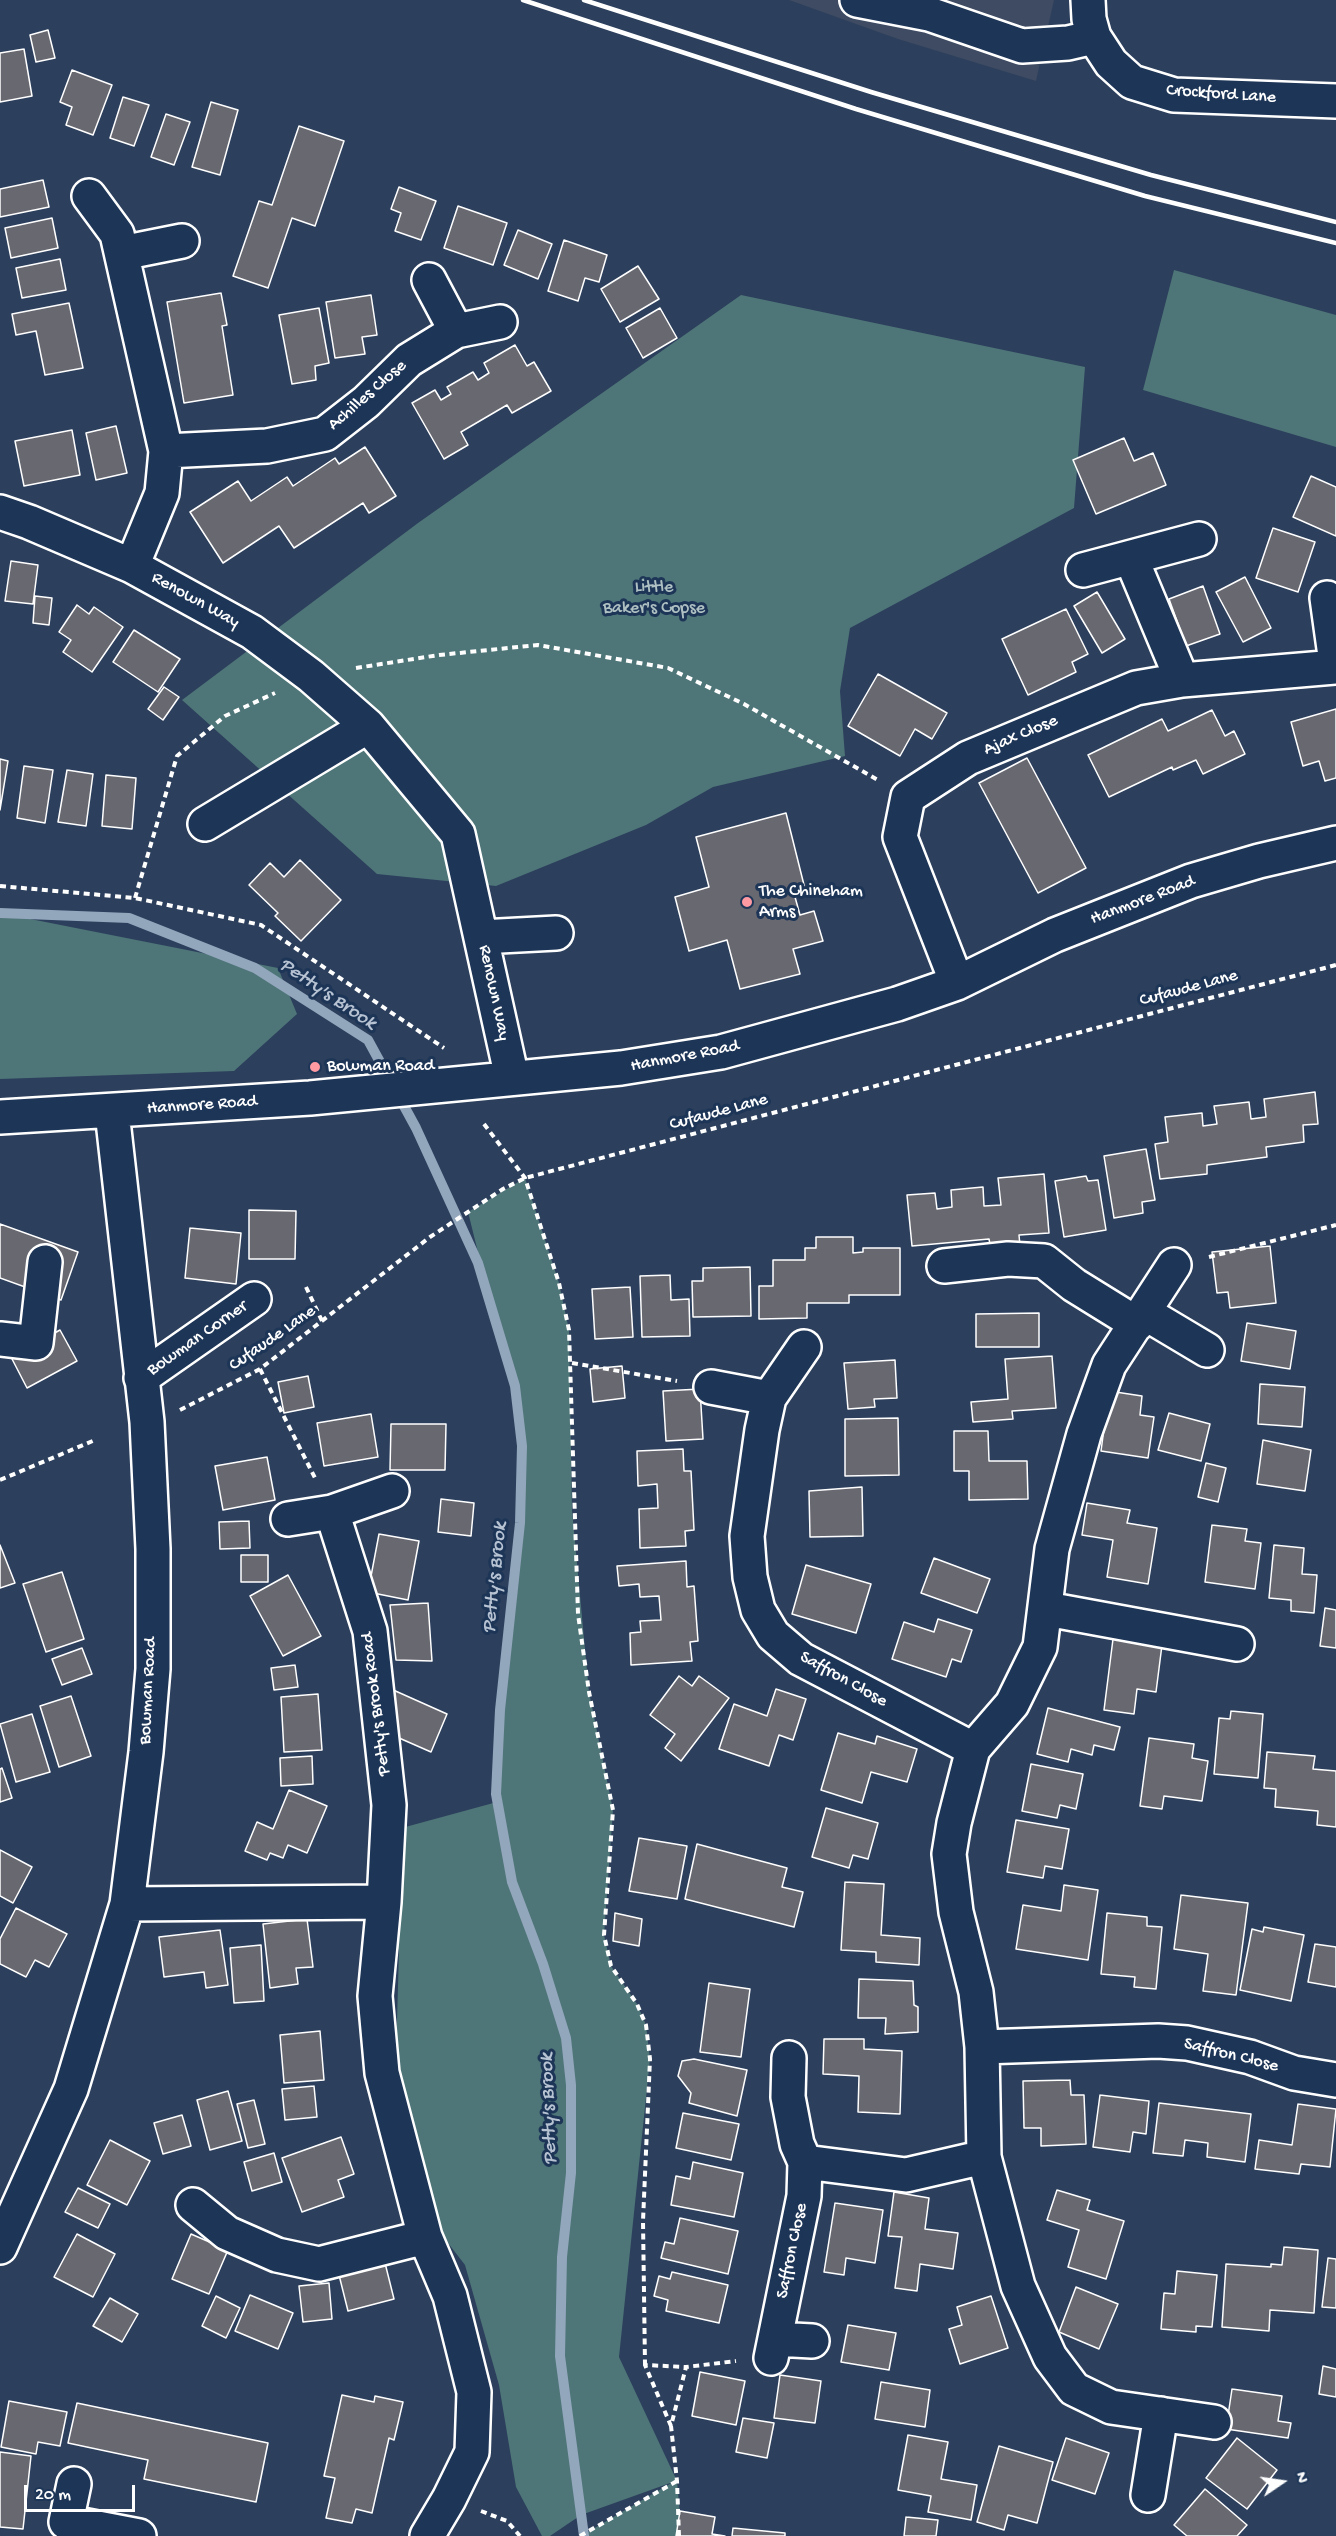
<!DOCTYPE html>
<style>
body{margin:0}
#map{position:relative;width:1336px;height:2536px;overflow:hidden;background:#2c3f5c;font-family:"Gochi Hand",sans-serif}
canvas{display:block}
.north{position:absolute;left:1252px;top:2452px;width:60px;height:60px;-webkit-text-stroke:4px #1d3557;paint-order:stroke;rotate:77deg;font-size:16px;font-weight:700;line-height:24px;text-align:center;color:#fff}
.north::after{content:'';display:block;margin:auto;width:21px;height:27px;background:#fff;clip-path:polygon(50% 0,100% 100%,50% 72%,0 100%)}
.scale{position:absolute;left:24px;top:2485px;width:111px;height:27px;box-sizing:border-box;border:3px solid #fff;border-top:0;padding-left:8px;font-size:18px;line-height:21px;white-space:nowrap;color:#fff;-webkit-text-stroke:4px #1d3557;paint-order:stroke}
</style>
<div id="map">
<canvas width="1336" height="2536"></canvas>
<div class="north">N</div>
<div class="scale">20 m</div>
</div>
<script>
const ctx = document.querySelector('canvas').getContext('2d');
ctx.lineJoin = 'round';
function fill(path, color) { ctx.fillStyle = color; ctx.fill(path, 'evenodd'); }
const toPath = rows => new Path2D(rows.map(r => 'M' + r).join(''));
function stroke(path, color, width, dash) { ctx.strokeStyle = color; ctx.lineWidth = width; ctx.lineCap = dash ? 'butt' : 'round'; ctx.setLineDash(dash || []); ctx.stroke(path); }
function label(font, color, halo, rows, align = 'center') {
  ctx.font = font + ' "Gochi Hand",sans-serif'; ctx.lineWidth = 6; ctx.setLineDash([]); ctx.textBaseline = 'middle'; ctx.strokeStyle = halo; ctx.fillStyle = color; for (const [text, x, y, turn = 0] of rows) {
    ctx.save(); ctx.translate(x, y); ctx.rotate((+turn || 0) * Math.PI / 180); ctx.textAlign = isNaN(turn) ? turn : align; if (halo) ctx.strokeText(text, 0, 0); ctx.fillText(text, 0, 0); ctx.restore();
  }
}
fill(toPath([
 [789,0,1054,0,1036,81,898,39]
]), '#3e4b62');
fill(toPath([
 [1174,270,1336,315,1336,447,1143,390],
 [741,295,1085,367,1074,508,850,628,840,691,845,756,713,787,646,825,496,886,377,874,182,700,418,523],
 [0,913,278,968,297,1014,234,1071,0,1079],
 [525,1178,559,1283,569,1330,572,1510,589,1692,613,1810,604,1935,611,1966,637,2004,646,2025,650,2059,619,2357,677,2481,682,2536,581,2536,673,2482,581,2515,550,2536,542,2536,516,2487,499,2385,465,2265,441,2234,428,2210,396,2057,399,1950,389,1939,387,1832,497,1802,496,1794,500,1710,520,1523,518,1413,468,1212]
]), '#4e7578');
stroke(toPath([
 [0,913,129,918,255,968,368,1040,416,1128,478,1263,515,1386,522,1446,520,1523,500,1710,496,1794,512,1882,543,1964,566,2038,571,2085,571,2173,562,2257,560,2356,584,2536]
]), '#92a6bc', 10);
const building = toPath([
 [48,30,55,58,36,62,30,35,48,30],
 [24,49,32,96,0,102,0,53,24,49],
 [72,70,112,85,93,135,66,125,72,107,60,102,72,70],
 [123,97,149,105,134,146,110,138,123,97],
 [211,102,238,110,220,175,192,167,211,102],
 [166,114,190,122,174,165,151,157,166,114],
 [299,126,344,141,315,226,292,218,268,288,233,276,259,201,272,205,299,126],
 [43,180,49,207,0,217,0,189,43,180],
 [399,187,436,201,421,240,395,231,401,213,391,209,399,187],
 [458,206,507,223,493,265,444,248,458,206],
 [52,218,58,248,11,258,5,228,52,218],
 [518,230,552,244,538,279,504,265,518,230],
 [564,240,607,255,599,282,585,278,578,301,548,291,564,240],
 [60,259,66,290,22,298,16,268,60,259],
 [638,266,659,299,620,322,601,289,638,266],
 [221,293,227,325,222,326,233,395,184,403,167,302,221,293],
 [371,295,377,335,362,337,365,354,335,358,326,302,371,295],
 [69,303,83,368,45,375,36,331,16,335,12,314,69,303],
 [319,308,329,363,315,366,316,380,292,384,279,315,319,308],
 [660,308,677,338,643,358,626,328,660,308],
 [515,345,527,366,534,362,551,391,512,413,507,405,461,432,468,445,444,459,412,403,435,390,441,400,451,394,447,387,473,372,478,380,489,373,484,363,515,345],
 [116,426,127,473,96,480,86,433,116,426],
 [72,430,80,475,24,486,15,441,72,430],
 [1124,438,1134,461,1153,453,1166,485,1096,514,1073,460,1124,438],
 [365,447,396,496,369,513,363,503,294,548,279,526,223,563,190,512,238,481,251,501,287,477,293,486,335,458,339,464,365,447],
 [1311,476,1336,487,1336,536,1293,517,1311,476],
 [1273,528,1315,542,1298,592,1256,578,1273,528],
 [11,561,38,565,33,604,5,601,11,561],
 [1245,577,1271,628,1243,642,1216,592,1245,577],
 [1203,586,1220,634,1186,646,1169,599,1203,586],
 [1097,592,1125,639,1102,653,1074,606,1097,592],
 [35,596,52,598,49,625,33,623,35,596],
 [77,605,89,614,94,607,123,627,92,672,63,652,71,640,59,632,77,605],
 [1066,609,1088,654,1072,662,1076,672,1028,695,1002,639,1066,609],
 [134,630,180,659,158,692,113,662,134,630],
 [878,674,947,713,932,739,915,729,900,756,848,726,878,674],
 [164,687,179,697,163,720,148,709,164,687],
 [1336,709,1336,778,1325,781,1319,761,1303,766,1291,722,1336,709],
 [1212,710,1225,736,1234,731,1245,754,1203,774,1196,760,1173,770,1172,767,1109,797,1088,755,1162,719,1168,731,1212,710],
 [1027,758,1086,868,1038,893,979,783,1027,758],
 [0,759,8,761,0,810,0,759],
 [24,766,53,770,45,823,17,818,24,766],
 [67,770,93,774,86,826,58,822,67,770],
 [106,775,136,778,132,829,102,826,106,775],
 [786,813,806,893,795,897,800,915,814,911,823,941,793,949,800,974,740,989,727,940,689,951,675,897,709,887,696,837,786,813],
 [300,860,341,900,301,941,275,916,278,913,249,885,270,863,284,877,300,860],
 [1315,1092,1318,1124,1303,1125,1304,1142,1266,1147,1267,1157,1207,1165,1207,1174,1160,1179,1155,1144,1168,1142,1165,1117,1202,1113,1203,1126,1217,1124,1214,1106,1249,1102,1251,1119,1266,1117,1264,1099,1315,1092],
 [1146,1149,1155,1200,1142,1202,1143,1213,1114,1218,1104,1156,1146,1149],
 [1044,1174,1049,1233,1019,1235,1020,1246,991,1249,989,1239,912,1246,907,1195,935,1193,937,1209,952,1207,951,1190,983,1187,984,1206,1001,1205,998,1178,1044,1174],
 [1086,1176,1088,1181,1098,1180,1106,1230,1064,1237,1055,1181,1086,1176],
 [249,1210,296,1211,295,1259,249,1259,249,1210],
 [0,1224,78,1252,61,1300,0,1278,0,1224],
 [190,1228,241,1233,236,1284,185,1278,190,1228],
 [816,1237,853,1237,853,1253,863,1252,863,1248,900,1248,900,1295,849,1295,849,1303,807,1303,807,1318,759,1319,759,1286,773,1286,773,1260,805,1260,805,1248,816,1248,816,1237],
 [1270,1246,1276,1303,1230,1308,1228,1292,1217,1293,1212,1252,1270,1246],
 [750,1267,751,1316,693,1317,692,1281,703,1281,703,1268,750,1267],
 [670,1275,671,1300,689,1299,690,1336,642,1337,640,1276,670,1275],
 [630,1287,633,1337,595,1339,592,1289,630,1287],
 [1039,1313,1039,1347,976,1347,976,1314,1039,1313],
 [1247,1323,1296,1331,1290,1369,1241,1361,1247,1323],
 [60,1330,77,1361,27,1388,11,1357,60,1330],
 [1052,1356,1056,1408,1012,1411,1013,1419,973,1422,971,1402,1008,1399,1005,1359,1052,1356],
 [895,1360,897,1398,874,1399,875,1407,848,1409,844,1363,895,1360],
 [622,1366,625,1398,593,1402,590,1369,622,1366],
 [308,1376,314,1407,284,1413,278,1382,308,1376],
 [1260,1384,1305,1387,1302,1427,1258,1424,1260,1384],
 [700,1389,703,1439,666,1441,663,1391,700,1389],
 [1109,1391,1142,1396,1140,1415,1154,1417,1148,1458,1101,1451,1109,1391],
 [1169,1413,1210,1424,1201,1461,1158,1450,1169,1413],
 [371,1414,378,1457,324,1466,317,1423,371,1414],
 [898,1418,899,1475,845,1476,845,1419,898,1418],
 [391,1424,446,1424,445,1470,390,1470,391,1424],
 [954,1431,988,1431,989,1461,1027,1461,1028,1499,969,1500,969,1471,954,1471,954,1431],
 [1263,1440,1311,1450,1305,1491,1257,1484,1263,1440],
 [683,1449,684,1471,691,1471,694,1530,685,1531,686,1546,640,1548,639,1509,658,1508,657,1484,638,1486,637,1451,683,1449],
 [267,1457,275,1500,223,1510,215,1466,267,1457],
 [1206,1463,1226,1468,1218,1502,1198,1497,1206,1463],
 [862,1487,863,1536,810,1537,809,1491,862,1487],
 [441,1499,474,1503,471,1536,438,1532,441,1499],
 [1087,1503,1130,1510,1127,1523,1157,1528,1148,1584,1107,1577,1113,1540,1082,1535,1087,1503],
 [249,1521,250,1548,220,1549,219,1522,249,1521],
 [1212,1525,1247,1529,1245,1541,1261,1543,1255,1589,1205,1582,1212,1525],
 [379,1534,419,1541,408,1600,368,1592,379,1534],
 [0,1545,15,1583,0,1588,0,1545],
 [1274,1545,1304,1548,1302,1574,1317,1575,1314,1613,1291,1611,1291,1600,1269,1598,1274,1545],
 [241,1555,268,1555,268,1582,241,1582,241,1555],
 [934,1558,990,1579,977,1613,921,1593,934,1558],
 [686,1561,687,1587,694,1586,698,1641,690,1642,692,1661,631,1665,630,1633,641,1632,640,1621,661,1620,659,1596,640,1597,639,1584,619,1586,617,1566,686,1561],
 [806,1565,871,1584,856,1633,792,1614,806,1565],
 [62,1572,84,1639,46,1652,23,1584,62,1572],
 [288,1575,321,1636,283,1656,250,1596,288,1575],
 [428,1603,432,1661,396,1660,390,1605,428,1603],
 [1325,1608,1336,1610,1336,1648,1320,1646,1325,1608],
 [938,1619,972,1630,961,1662,952,1659,946,1677,892,1659,904,1622,934,1632,938,1619],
 [1113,1639,1162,1645,1156,1692,1137,1689,1134,1714,1104,1710,1113,1639],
 [82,1648,92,1674,62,1685,52,1659,82,1648],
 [295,1665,298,1687,274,1690,271,1668,295,1665],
 [679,1676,692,1686,699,1676,729,1698,681,1761,665,1748,675,1734,650,1715,679,1676],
 [391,1689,447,1714,431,1752,374,1727,391,1689],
 [776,1689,806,1699,793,1740,779,1735,769,1766,719,1749,734,1704,767,1716,776,1689],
 [318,1694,322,1750,284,1752,281,1697,318,1694],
 [71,1696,91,1756,59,1767,40,1706,71,1696],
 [1048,1708,1120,1727,1114,1750,1094,1745,1092,1755,1071,1749,1068,1762,1037,1754,1048,1708],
 [1231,1711,1263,1714,1258,1778,1214,1774,1219,1718,1230,1719,1231,1711],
 [32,1714,50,1772,16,1782,0,1724,32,1714],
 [838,1733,875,1744,877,1736,917,1749,907,1782,871,1772,862,1803,821,1790,838,1733],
 [1149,1738,1194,1744,1192,1758,1208,1761,1202,1801,1164,1796,1162,1809,1140,1806,1149,1738],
 [1267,1752,1315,1756,1313,1769,1336,1771,1336,1827,1317,1825,1318,1811,1275,1807,1276,1789,1264,1788,1267,1752],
 [312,1756,313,1784,281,1786,280,1758,312,1756],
 [1031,1764,1083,1774,1076,1809,1060,1805,1057,1818,1022,1811,1031,1764],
 [2,1768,12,1798,0,1802,0,1769,2,1768],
 [289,1790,327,1806,307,1853,288,1845,283,1858,270,1853,267,1860,245,1851,257,1822,273,1829,289,1790],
 [826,1808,878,1823,868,1859,853,1855,849,1868,812,1857,826,1808],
 [1016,1820,1069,1829,1062,1869,1045,1866,1043,1878,1007,1872,1016,1820],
 [639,1838,687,1846,677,1899,629,1891,639,1838],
 [697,1844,787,1868,782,1887,803,1892,794,1927,685,1899,697,1844],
 [0,1850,32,1867,13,1903,0,1896,0,1850],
 [845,1882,884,1884,881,1935,920,1938,919,1965,876,1962,876,1952,841,1950,845,1882],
 [1064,1885,1098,1890,1088,1960,1016,1949,1023,1905,1061,1911,1064,1885],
 [1181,1895,1248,1903,1236,1995,1203,1991,1208,1954,1174,1949,1181,1895],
 [16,1908,67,1934,49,1967,35,1960,26,1977,0,1964,0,1939,16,1908],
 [615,1913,642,1919,639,1946,613,1941,615,1913],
 [1107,1913,1147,1917,1147,1926,1162,1927,1156,1989,1134,1987,1135,1977,1101,1974,1107,1913],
 [307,1919,313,1967,296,1968,298,1984,270,1988,263,1924,307,1919],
 [1264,1927,1304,1935,1291,2001,1240,1990,1252,1929,1263,1932,1264,1927],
 [220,1930,228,1985,206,1988,204,1972,164,1977,159,1937,220,1930],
 [1315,1944,1336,1947,1336,1987,1308,1982,1315,1944],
 [261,1945,264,2001,234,2003,230,1948,261,1945],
 [859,1979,913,1981,914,2005,918,2007,918,2032,885,2034,886,2018,858,2018,859,1979],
 [709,1983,750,1989,741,2057,700,2052,709,1983],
 [320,2031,324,2080,284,2083,280,2035,320,2031],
 [824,2039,864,2039,864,2049,902,2051,900,2114,858,2112,859,2076,823,2074,824,2039],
 [694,2059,747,2070,737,2116,689,2103,691,2093,678,2076,682,2061,694,2059],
 [1070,2080,1071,2095,1084,2095,1086,2144,1041,2146,1041,2128,1024,2128,1023,2081,1070,2080],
 [314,2086,317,2117,285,2120,282,2089,314,2086],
 [228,2091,242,2141,210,2150,197,2100,228,2091],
 [1100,2095,1149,2101,1146,2134,1133,2132,1130,2152,1093,2147,1100,2095],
 [254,2100,265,2144,248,2148,237,2104,254,2100],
 [1159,2103,1251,2114,1245,2162,1207,2157,1208,2143,1185,2140,1183,2156,1153,2153,1159,2103],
 [1298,2104,1336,2109,1330,2167,1301,2164,1299,2174,1255,2169,1259,2140,1292,2145,1298,2104],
 [683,2113,739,2124,731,2160,676,2148,683,2113],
 [182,2115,191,2146,163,2154,154,2123,182,2115],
 [341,2137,354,2174,338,2180,344,2197,302,2212,282,2158,341,2137],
 [110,2140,150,2161,127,2205,87,2185,110,2140],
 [274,2153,282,2182,252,2191,244,2162,274,2153],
 [693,2162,743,2173,734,2217,671,2205,676,2176,690,2179,693,2162],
 [78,2188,110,2204,98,2228,65,2212,78,2188],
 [1057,2190,1090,2200,1087,2210,1124,2221,1106,2279,1068,2267,1079,2230,1047,2220,1057,2190],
 [894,2192,929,2198,925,2229,958,2233,953,2269,920,2264,917,2291,895,2288,902,2237,888,2236,894,2192],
 [835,2203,883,2210,875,2263,846,2258,844,2275,824,2272,835,2203],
 [680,2218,738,2231,728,2274,661,2258,665,2242,674,2244,680,2218],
 [77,2234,115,2254,93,2297,54,2277,77,2234],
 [191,2234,228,2250,209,2294,172,2279,191,2234],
 [1284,2247,1318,2250,1314,2313,1270,2310,1269,2331,1222,2327,1226,2264,1271,2267,1271,2264,1282,2265,1284,2247],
 [1328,2258,1336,2259,1336,2308,1322,2307,1328,2258],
 [385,2263,394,2299,348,2311,339,2275,385,2263],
 [1177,2271,1217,2275,1212,2327,1196,2326,1196,2332,1161,2329,1164,2293,1175,2294,1177,2271],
 [672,2272,728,2285,719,2323,666,2311,668,2300,654,2296,659,2276,670,2279,672,2272],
 [329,2283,332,2319,303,2322,299,2286,329,2283],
 [1076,2287,1118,2304,1099,2349,1059,2332,1076,2287],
 [250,2295,293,2313,278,2349,235,2331,250,2295],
 [216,2296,240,2308,226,2338,202,2326,216,2296],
 [991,2296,1008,2348,960,2364,949,2329,962,2325,957,2307,991,2296],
 [110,2298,138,2314,122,2342,93,2326,110,2298],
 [848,2325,896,2333,889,2370,841,2362,848,2325],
 [1323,2366,1336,2369,1336,2397,1319,2394,1323,2366],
 [700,2372,745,2381,736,2425,692,2416,700,2372],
 [780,2375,821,2381,815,2423,774,2418,780,2375],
 [881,2382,930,2390,925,2427,875,2419,881,2382],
 [1232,2389,1282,2396,1278,2421,1291,2423,1288,2438,1226,2429,1232,2389],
 [342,2395,374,2402,375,2396,403,2402,394,2440,389,2438,372,2513,356,2509,352,2523,326,2518,335,2478,324,2476,342,2395],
 [9,2401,67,2412,60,2446,38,2442,36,2454,1,2447,9,2401],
 [77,2403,268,2443,256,2502,144,2479,148,2460,68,2443,77,2403],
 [743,2418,774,2423,767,2458,736,2452,743,2418],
 [908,2435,948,2442,941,2479,977,2485,971,2520,928,2512,931,2496,898,2490,908,2435],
 [1066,2438,1109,2453,1095,2494,1052,2480,1066,2438],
 [1237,2438,1277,2470,1247,2509,1206,2478,1237,2438],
 [999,2446,1053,2462,1037,2523,1008,2515,1004,2530,977,2522,999,2446],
 [0,2452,31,2456,23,2529,0,2527,0,2452],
 [1205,2489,1247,2525,1237,2536,1187,2536,1174,2525,1205,2489],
 [680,2511,715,2517,712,2534,725,2536,676,2536,680,2511],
 [906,2517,938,2520,936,2536,904,2536,906,2517],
 [733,2528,785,2533,785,2536,732,2536,733,2528]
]);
fill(building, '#686871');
stroke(building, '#fff', 1.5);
const minor = toPath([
 [857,0,929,14,1022,46,1068,43,1094,37],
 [1088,0,1089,19,1094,37,1111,63,1132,82,1174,95,1336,101],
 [89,196,117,234,166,451,162,493,132,566],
 [122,253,182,241],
 [429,280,456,331],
 [166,451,267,446,325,434,366,402,409,360,456,331,500,322],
 [0,512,29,522,132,566,252,632,311,676,368,726,458,834,512,1078],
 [1131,558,1182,680],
 [1083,570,1199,539],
 [1327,598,1336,663],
 [205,824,368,726],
 [481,937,556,933],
 [957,983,900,837,908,797,968,758,1136,688,1182,680,1336,667],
 [0,1117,310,1098,621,1068,721,1052,897,1004,957,983,1055,935,1191,881,1259,861,1336,843],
 [1174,1265,1109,1365,1084,1434,1052,1549,1040,1647,1012,1704,973,1749,954,1823,949,1854,956,1912,976,1992,982,2047,984,2157,1018,2286,1050,2357,1074,2389,1111,2407,1214,2422],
 [944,1266,1008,1259,1044,1261,1074,1285,1137,1324],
 [1145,1313,1207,1350],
 [0,1339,36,1343,45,1262],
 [804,1347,769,1398,762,1430,747,1536,750,1577,758,1610,773,1635,801,1659,973,1749],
 [141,1378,254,1299],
 [711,1387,769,1398],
 [332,1512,370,1631,389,1805,384,1902,375,1996,382,2073,425,2237,450,2296,474,2392,472,2452,449,2499,427,2536],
 [288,1519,332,1512,392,1491],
 [1047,1609,1237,1644],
 [127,1904,384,1902],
 [982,2047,1158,2041,1187,2043,1250,2057,1294,2073,1336,2080],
 [805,2162,906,2175,984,2157],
 [193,2205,227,2233,277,2255,319,2264,425,2237],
 [0,2247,71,2089,127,1904,146,1752,153,1669,153,1549,147,1422,112,1112],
 [775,2339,812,2341],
 [771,2358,804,2196,805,2162,797,2144,788,2097,789,2058],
 [74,2484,66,2522,139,2536],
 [1148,2495,1161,2414]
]);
stroke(minor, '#fff', 38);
stroke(toPath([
 [356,668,439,655,538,645,668,668,744,704,878,780],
 [0,886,135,898,261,925,444,1048],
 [135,898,177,756,225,716,275,693],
 [484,1124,525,1178,559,1283,569,1330,578,1614,589,1692,613,1810,604,1935,611,1966,637,2004,646,2025,650,2059,643,2221,645,2365],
 [1209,1257,1336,1225],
 [306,1287,322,1321],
 [572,1363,677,1381],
 [260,1369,315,1478],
 [180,1410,260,1369,430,1237,503,1189,525,1178,1336,965],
 [0,1480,95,1440],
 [671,2426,645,2365,686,2367],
 [481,2511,507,2521,520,2536],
 [580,2536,677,2481],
 [679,2536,677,2481,671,2426,686,2367,736,2361]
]), '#fff', 4, [6, 4.5]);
stroke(minor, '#1d3557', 33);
stroke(toPath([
 [523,0,856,109,1145,196,1336,243],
 [584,0,871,92,1151,175,1336,222]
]), '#fff', 4.5);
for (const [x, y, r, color] of [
 [747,902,6,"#ff9aa2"],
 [315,1067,6,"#ff9aa2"]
]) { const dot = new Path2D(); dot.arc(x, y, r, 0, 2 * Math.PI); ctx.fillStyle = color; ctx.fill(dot); stroke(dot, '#1d3557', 2); }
label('18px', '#fff', '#1d3557', [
 ["Crockford Lane",1221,95,4],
 ["Achilles Close",368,396,-41],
 ["Renown Way",195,601,29],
 ["Ajax Close",1021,736,-23],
 ["Hanmore Road",1143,901,-21],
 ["Cufaude Lane",1189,989,-15],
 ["Renown Way",493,993,78],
 ["Hanmore Road",685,1057,-11],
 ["Hanmore Road",202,1106,-4],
 ["Cufaude Lane",719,1113,-15],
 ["Bowman Corner",198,1339,-35],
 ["Cufaude Lane",273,1339,-35],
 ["Saffron Close",843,1680,29],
 ["Bowman Road",149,1691,-87],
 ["Petty's Brook Road",377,1704,-97],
 ["Saffron Close",1231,2056,14],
 ["Saffron Close",793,2251,-78]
]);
label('18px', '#afc1c2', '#1d3557', [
 ["Little",654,588],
 ["Baker's Copse",654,609]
]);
label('18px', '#fff', '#1d3557', [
 ["The Chineham",759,892],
 ["Arms",759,913],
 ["Bowman Road",327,1067]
], 'left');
label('italic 20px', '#b7c3d3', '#1d3557', [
 ["Petty's Brook",327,995,34],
 ["Petty's Brook",496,1578,-84],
 ["Petty's Brook",550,2109,-92]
]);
</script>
